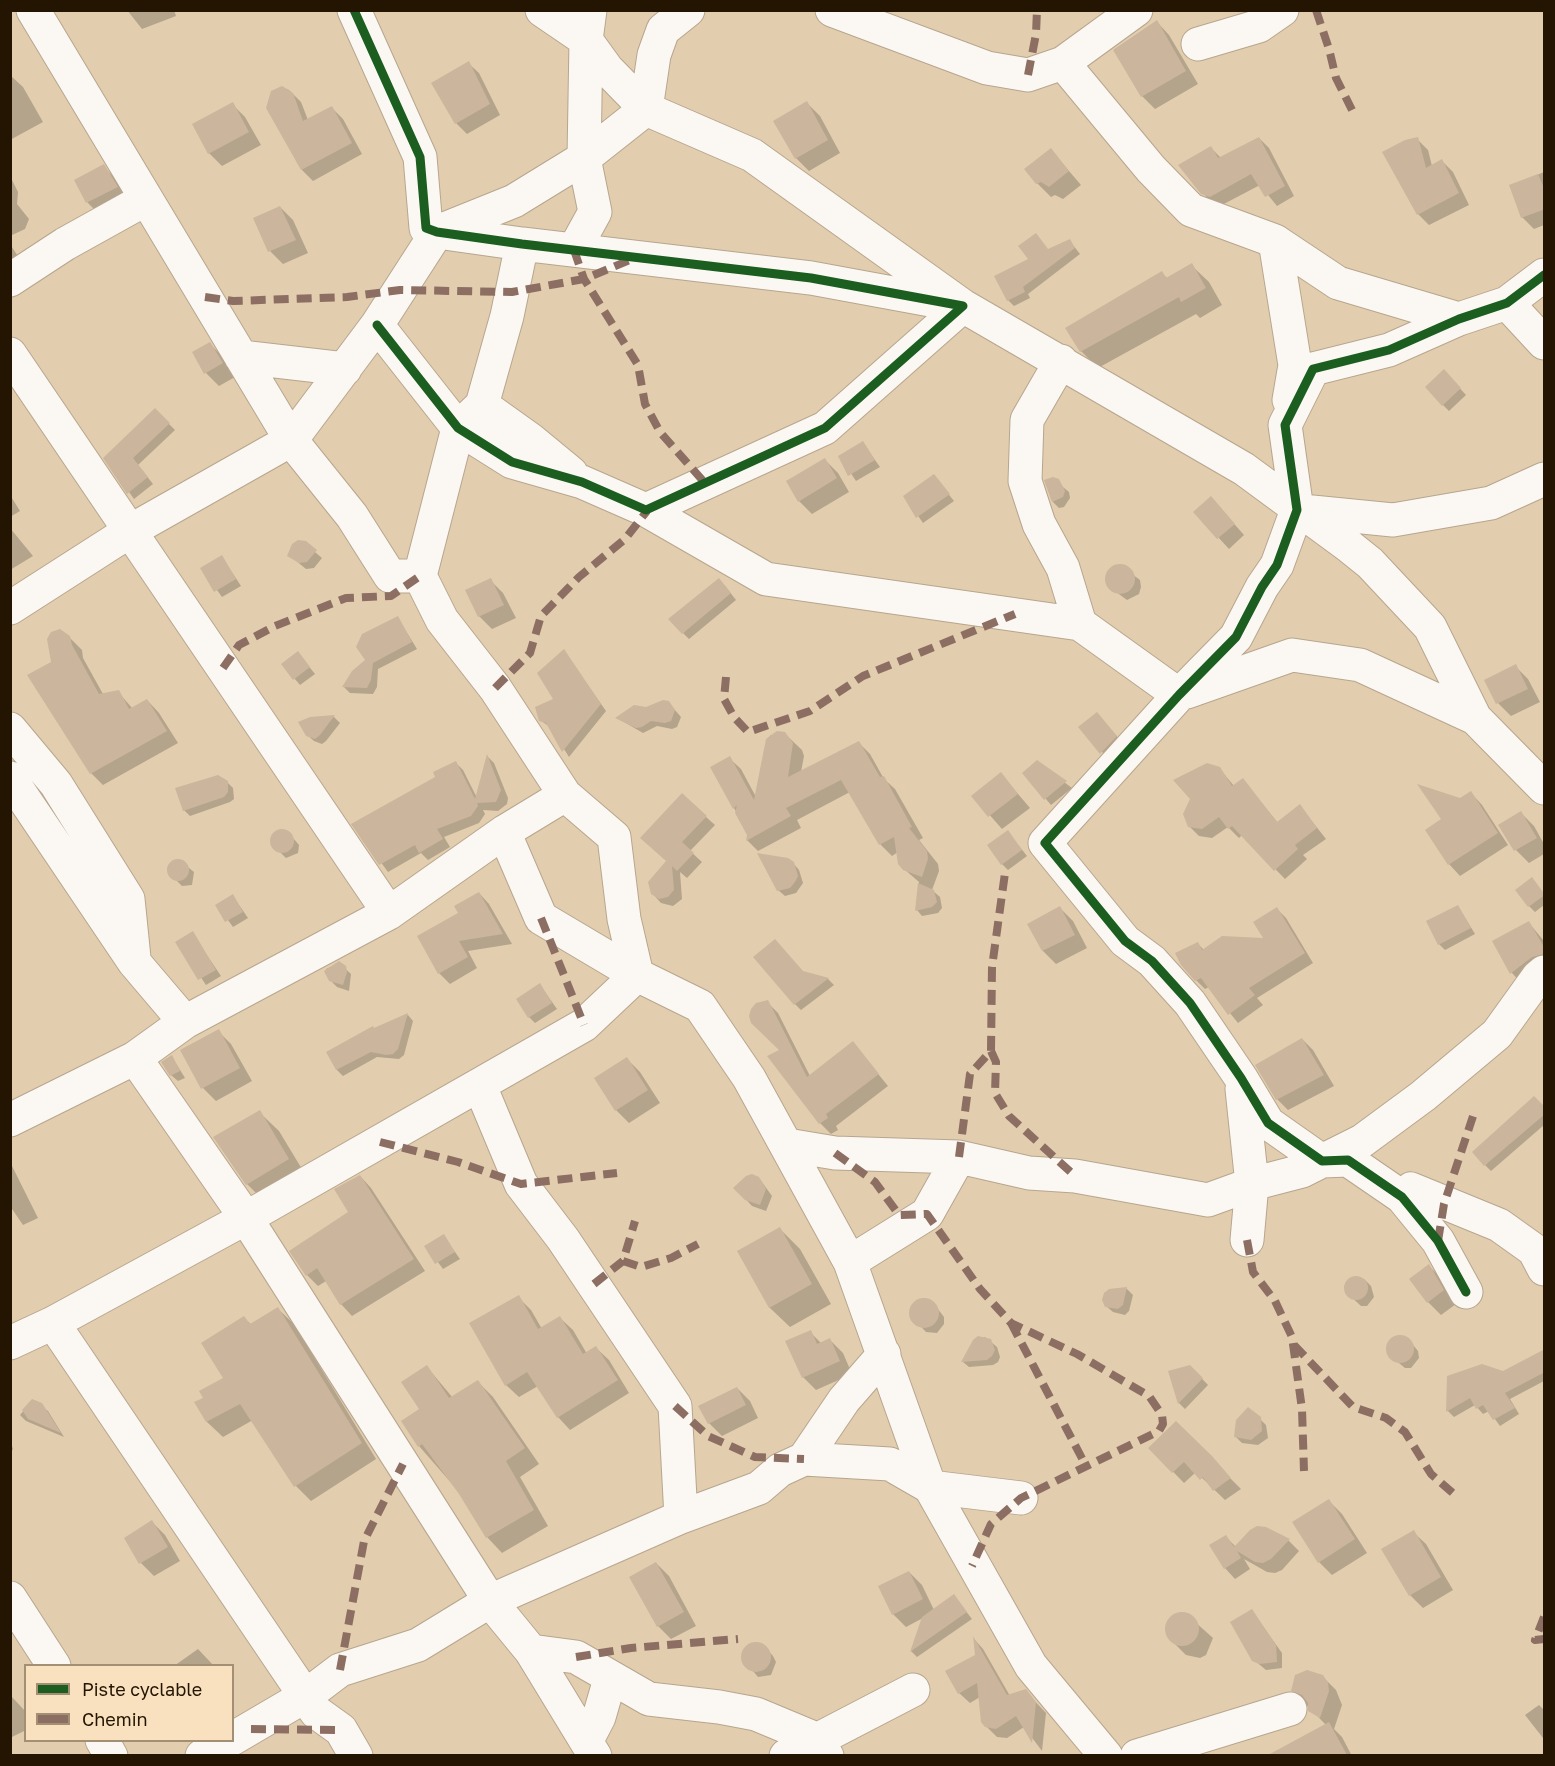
<!DOCTYPE html>
<style>
body{margin:0}
#map{position:relative;width:1555px;height:1766px;overflow:hidden;background:#e2cdae;font-family:"Golos Text",sans-serif}
canvas{display:block}
.frame{position:absolute;inset:0;border:12px solid #231501;pointer-events:none}
.legend{position:absolute;left:24px;top:1664px;width:210px;height:78px;box-sizing:border-box;background:#f9e1c0;border:2px solid #a38f74;margin:0;padding:8px 10px;list-style:none;font-size:18px;color:#231501}
.legend li{display:flex;align-items:center;gap:12px;height:30px}
.legend b{width:30px;border:2px solid #a38f74}
</style>
<div id="map">
<canvas width="1555" height="1766"></canvas>
<div class="frame"></div>
<ul class="legend">
<li><b style="height:8px;background:#1b5e20"></b>Piste cyclable</li>
<li><b style="height:8px;background:#8d6e63"></b>Chemin</li>
</ul>
</div>
<script>
const ctx = document.querySelector('canvas').getContext('2d');
ctx.lineJoin = 'round';
function fill(path, color) { ctx.fillStyle = color; ctx.fill(path, 'evenodd'); }
const toPath = rows => new Path2D(rows.map(r => 'M' + r).join(''));
function stroke(path, color, width, dash) { ctx.strokeStyle = color; ctx.lineWidth = width; ctx.lineCap = dash ? 'butt' : 'round'; ctx.setLineDash(dash || []); ctx.stroke(path); }
fill(toPath([
 [127,10,174,10,176,16,142,29],
 [1157,22,1169,35,1198,84,1155,109,1142,96],
 [468,63,479,73,500,115,467,134,456,123],
 [10,75,23,87,43,122,10,140],
 [282,87,289,90,301,102,308,120,332,108,343,119,362,154,313,181,302,170],
 [807,103,820,116,840,153,809,171,796,158],
 [232,104,245,117,261,145,222,166,209,153,194,125],
 [1259,138,1269,148,1294,196,1277,206,1260,185,1220,206,1213,204,1203,193,1211,148,1221,158],
 [1417,139,1428,150,1432,166,1442,161,1453,172,1469,205,1429,225,1418,214],
 [1051,150,1081,185,1063,199,1055,195,1051,197,1037,183],
 [103,166,116,179,129,201,101,216,88,203,76,180],
 [1544,172,1544,225,1534,229,1522,217,1510,186],
 [10,176,18,192,17,204,29,219,25,229,10,236],
 [280,207,293,220,308,253,283,264,270,251,255,219],
 [1069,240,1080,254,1028,294,1030,298,1014,306,1008,300,1049,250],
 [10,244,21,261,10,267],
 [1191,265,1209,282,1222,305,1200,318,1196,314,1098,368,1081,351,1162,273,1168,279],
 [210,344,223,357,235,377,219,386,206,373],
 [1444,371,1466,395,1449,411,1443,405],
 [155,410,175,430,138,465,153,484,134,499,105,458],
 [863,443,880,467,856,481,840,457],
 [825,460,838,473,849,492,812,514,799,501],
 [934,476,954,501,923,523,905,497],
 [1053,479,1069,492,1070,498,1064,507,1059,508,1053,502,1048,480],
 [10,495,20,511,10,517],
 [1221,509,1244,535,1229,549,1195,512],
 [10,528,33,556,10,570],
 [302,541,322,558,314,568,306,569,289,555],
 [222,557,241,586,222,597,202,569],
 [1121,566,1140,580,1141,587,1139,594,1127,600,1108,586,1106,579,1109,572],
 [490,580,503,593,516,618,492,629,479,616],
 [725,586,736,600,689,639,683,633],
 [398,618,417,649,378,669,377,687,373,694,350,693,344,687,353,672,367,660],
 [69,637,82,650,83,658,103,694,118,692,133,709,147,700,159,713,178,743,103,785,91,773,53,663],
 [564,651,606,711,569,757,550,727,540,720,555,700],
 [303,659,315,674,300,685,283,665],
 [1515,666,1528,679,1540,702,1511,716,1498,703,1486,681],
 [668,702,681,717,677,727,672,729,657,726,643,733,617,718],
 [1097,714,1129,750,1114,766,1081,727],
 [334,717,340,723,326,741,322,744,314,741,307,735,311,718],
 [784,733,802,750,804,756,801,772,859,743,870,754,884,779,895,789,923,838,919,840,938,864,939,871,932,890,940,897,942,908,938,913,922,916,917,910,919,882,904,869,898,852,892,856,880,844,850,792,797,820,801,828,758,851,747,840,748,834,712,767,729,758,741,769,756,797,767,739,771,735],
 [488,757,494,763,508,798,507,804,498,811,483,810,485,814,479,823,444,837,450,847,428,860,421,853,388,872,353,824,437,777,456,763,463,770,477,798],
 [1037,762,1072,788,1051,805,1024,773],
 [1208,765,1219,768,1234,786,1243,780,1278,823,1300,806,1326,839,1303,855,1307,859,1285,879,1242,835,1239,838,1228,827,1212,838,1199,836,1189,826],
 [1001,774,1030,808,1002,829,973,796],
 [227,782,233,788,234,799,230,802,190,816,184,810],
 [1471,793,1482,805,1508,845,1460,876,1449,864,1443,820,1460,800],
 [1521,813,1534,826,1544,844,1544,854,1529,863,1516,850,1500,825],
 [706,817,715,825,690,851,702,862,687,878,680,872,682,899,673,906,661,903,652,893,668,861,643,838],
 [288,832,299,845,298,853,286,858,271,843,274,834],
 [1008,832,1027,856,1008,870,1002,864],
 [179,860,194,872,192,885,182,886,169,873,170,864],
 [793,863,799,870,803,883,796,893,785,896,778,890],
 [479,893,489,904,512,944,468,951,477,968,450,984,439,973,419,937,460,914],
 [1544,894,1544,905,1535,912,1529,906],
 [233,896,248,918,233,927,217,905],
 [1458,906,1475,934,1445,950,1439,944],
 [1060,908,1073,921,1087,948,1056,964,1043,951,1029,924],
 [1277,909,1286,918,1313,963,1257,998,1263,1005,1238,1023,1209,987,1205,989,1196,980,1198,944,1204,950,1266,939],
 [1529,923,1544,941,1544,971,1524,986,1512,973,1494,942],
 [192,933,221,976,206,985,177,942],
 [339,963,351,974,349,991,337,987,330,980,326,969],
 [804,973,828,979,834,985,801,1010,795,1004],
 [540,985,557,1009,535,1023,529,1017],
 [767,1002,778,1013,810,1076,853,1043,888,1086,836,1126,838,1130,831,1134,820,1123,781,1051],
 [408,1015,413,1021,404,1055,399,1059,377,1057,343,1076,337,1070,328,1052],
 [218,1031,231,1044,252,1081,216,1101,203,1088],
 [1302,1039,1313,1050,1334,1086,1288,1110,1277,1099],
 [172,1057,185,1078,178,1081,171,1075],
 [627,1059,640,1072,660,1103,629,1123,616,1110],
 [1544,1109,1544,1125,1491,1171,1485,1165],
 [259,1112,279,1131,308,1179,267,1204,247,1184,215,1138],
 [10,1162,38,1218,23,1225,10,1206],
 [360,1176,371,1188,425,1271,352,1316,341,1304,326,1281,318,1286,307,1275,350,1212],
 [759,1178,772,1196,766,1211,752,1206,735,1188],
 [780,1229,800,1249,831,1304,790,1327,770,1308,739,1252],
 [443,1235,460,1259,443,1269,426,1246],
 [1429,1266,1442,1279,1456,1304,1441,1315,1428,1302],
 [1353,1277,1364,1279,1371,1286,1374,1297,1367,1306,1361,1306,1345,1291,1345,1286],
 [1127,1289,1133,1295,1129,1311,1125,1315,1113,1312,1106,1306,1110,1290],
 [518,1297,531,1310,542,1329,560,1318,573,1330,587,1354,596,1348,609,1360,629,1393,570,1430,558,1417,538,1386,519,1397,506,1385],
 [921,1300,934,1304,944,1317,944,1324,937,1333,926,1332,910,1315,911,1308],
 [278,1309,294,1324,376,1459,311,1501,296,1486,253,1420,223,1437,207,1422,196,1402,205,1398,225,1378,244,1318,252,1325],
 [810,1332,822,1344,830,1340,843,1353,852,1374,816,1390,803,1377],
 [985,1337,997,1347,1000,1357,998,1362,993,1365,969,1367,963,1362,974,1341],
 [1395,1337,1408,1339,1418,1351,1419,1358,1411,1368,1405,1368,1388,1354,1387,1347],
 [1544,1352,1544,1381,1510,1399,1519,1414,1500,1426,1489,1411,1483,1414,1475,1405,1454,1417,1448,1411,1448,1377,1503,1373],
 [1190,1366,1208,1385,1185,1409,1179,1403,1170,1372],
 [427,1367,453,1398,478,1382,493,1397,539,1464,520,1477,548,1526,502,1553,487,1537,460,1493,419,1446],
 [737,1388,750,1401,758,1418,722,1436,709,1423],
 [32,1401,48,1411,64,1437,26,1421,20,1415],
 [1260,1419,1266,1425,1268,1438,1258,1445,1242,1443,1236,1437],
 [1176,1424,1241,1489,1225,1500,1196,1472,1184,1483,1150,1448],
 [10,1440,13,1449,10,1454],
 [1329,1501,1342,1514,1367,1553,1332,1575,1319,1562],
 [152,1522,165,1535,180,1561,154,1576,141,1563],
 [1266,1528,1289,1541,1299,1551,1282,1570,1275,1573,1267,1572,1244,1559,1250,1569,1235,1579,1225,1568,1226,1537,1236,1547],
 [1413,1532,1426,1544,1453,1590,1423,1608,1410,1595],
 [656,1563,669,1576,696,1626,671,1639,658,1626],
 [909,1572,922,1585,934,1610,954,1596,972,1619,917,1657,911,1651,923,1618,906,1627,893,1614],
 [1252,1611,1282,1653,1282,1668,1266,1670,1254,1660],
 [1185,1613,1213,1638,1206,1655,1200,1658,1186,1655,1173,1642,1166,1629,1171,1617],
 [975,1640,983,1649,1010,1696,1025,1691,1046,1713,1042,1751,1024,1727,1007,1738,997,1737,986,1726,980,1697,970,1703,959,1693,976,1655],
 [754,1644,767,1649,773,1656,776,1662,771,1675,758,1677,743,1659,748,1647],
 [198,1649,214,1666,174,1666],
 [1323,1677,1336,1690,1342,1705,1334,1729,1342,1737,1352,1756,1271,1756,1326,1725,1292,1690],
 [12,1697,26,1712,26,1730,10,1738],
 [1539,1705,1544,1710,1543,1738,1525,1715]
]), '#0003');
fill(toPath([
 [1157,20,1186,71,1141,97,1113,50],
 [469,61,490,104,455,124,431,83],
 [282,86,293,93,303,121,332,106,352,143,301,170,266,108,271,91],
 [807,101,828,140,795,159,773,121],
 [233,102,249,132,208,154,192,124],
 [1259,137,1285,186,1265,197,1251,174,1210,197,1201,194,1178,165,1211,146,1218,158],
 [1418,137,1426,168,1442,159,1459,193,1417,215,1382,152,1405,140],
 [1051,148,1069,171,1049,187,1041,182,1036,184,1024,169],
 [104,164,118,187,86,203,74,180],
 [1538,174,1545,191,1545,209,1521,218,1509,185],
 [280,206,296,240,268,252,253,218],
 [1036,233,1048,249,1070,239,1075,248,1023,287,1025,292,1007,301,994,276,1028,259,1018,246],
 [1192,263,1206,288,1181,302,1179,297,1080,352,1065,328,1162,271,1166,278],
 [210,342,223,363,204,374,192,352],
 [1444,369,1461,388,1442,406,1425,387],
 [155,408,170,423,133,458,148,477,127,494,103,458],
 [863,441,875,460,848,476,838,456],
 [825,458,837,478,798,502,786,481],
 [934,474,950,494,916,518,903,496],
 [1053,477,1059,479,1065,491,1063,497,1052,502,1044,480],
 [1211,496,1235,524,1217,539,1193,512],
 [298,540,306,541,317,550,307,562,299,563,287,556,292,544],
 [222,555,236,579,214,592,200,568],
 '1105 579a15 15 0 1 1 30 0a15 15 0 1 1-30 0Z',
 [491,578,504,605,478,617,465,590],
 [719,578,731,593,682,634,668,619],
 [398,616,412,642,373,663,371,680,367,688,342,687,352,671,365,660,356,647,362,634],
 [60,629,70,636,72,645,99,694,119,690,129,709,147,699,167,731,90,774,27,675,51,662,47,639,51,632],
 [564,649,601,704,562,752,546,723,539,721,535,707,553,699,537,673],
 [298,651,310,667,293,680,281,664],
 [1516,664,1528,689,1496,704,1484,680],
 [663,700,669,701,675,710,671,721,665,723,651,721,642,727,636,728,615,718,634,705,646,707],
 [1097,712,1117,736,1100,754,1078,727],
 [335,715,320,735,315,739,306,736,298,722,310,717],
 [777,731,785,732,793,743,788,777,859,741,880,777,884,776,912,827,909,828,927,851,928,859,922,877,903,870,898,864,894,837,879,845,841,780,786,808,791,816,746,841,747,835,735,813,737,805,733,809,710,767,730,756,754,800,766,739],
 [487,754,501,790,496,802,477,803,478,806,471,816,437,829,443,839,419,853,415,845,379,865,351,824,435,777,433,772,456,761,475,799],
 [1037,760,1067,781,1044,800,1022,773],
 [1207,763,1220,767,1232,786,1243,778,1277,822,1300,804,1317,828,1295,845,1298,849,1274,871,1232,826,1228,829,1219,817,1202,829,1188,827,1183,814,1190,799,1173,780],
 [1001,772,1018,794,988,817,971,796],
 [218,775,228,781,228,792,224,797,183,811,175,788],
 [1417,784,1460,798,1471,791,1498,833,1448,865,1425,830,1441,819],
 [682,793,707,816,682,842,694,853,677,871,672,866,674,890,668,897,659,899,651,894,648,882,666,861,640,838],
 [1521,811,1537,838,1514,851,1498,825],
 '270 841a12 12 0 1 1 24 0a12 12 0 1 1-24 0Z',
 [1008,830,1022,850,1001,865,987,845],
 [757,853,788,858,794,862,798,876,795,882,790,888,777,891],
 '167 870a11 11 0 1 1 22 0a11 11 0 1 1-22 0Z',
 [1532,877,1545,895,1528,907,1515,890],
 [918,883,934,890,937,902,932,907,915,911],
 [479,892,503,934,459,941,468,957,438,974,417,936,458,913,454,906],
 [233,894,243,912,225,922,215,905],
 [1458,905,1471,928,1438,945,1426,921],
 [1060,906,1075,935,1042,951,1027,924],
 [1277,907,1305,953,1249,988,1255,995,1228,1015,1201,978,1195,981,1181,965,1175,953,1198,942,1202,950,1222,936,1263,938,1253,922],
 [1529,921,1545,949,1545,954,1532,957,1510,974,1492,941],
 [193,931,216,970,198,980,175,942],
 [775,939,803,971,829,978,794,1005,753,957],
 [339,961,346,966,347,972,343,985,329,981,324,971],
 [540,983,552,1003,528,1018,516,999],
 [768,1000,807,1077,853,1041,879,1074,826,1114,828,1118,819,1124,767,1056,779,1050,751,1023,749,1016,751,1009,756,1003],
 [408,1013,398,1049,393,1054,386,1055,371,1052,336,1070,326,1052,373,1026,374,1028],
 [219,1029,240,1068,201,1089,180,1050],
 [1302,1038,1324,1075,1276,1100,1255,1065],
 [172,1055,180,1071,170,1076,161,1062],
 [627,1057,648,1090,615,1111,594,1078],
 [1534,1096,1545,1107,1545,1114,1484,1166,1472,1152],
 [260,1110,289,1159,246,1185,213,1137],
 [752,1174,759,1177,766,1189,760,1205,745,1200,733,1188,746,1176],
 [360,1175,414,1259,340,1305,317,1268,306,1276,289,1251,348,1212,334,1189],
 [780,1227,812,1284,769,1308,737,1251],
 [444,1234,455,1252,435,1264,424,1246],
 [1429,1264,1444,1290,1427,1303,1409,1279],
 '1344 1288a12 12 0 1 1 24 0a12 12 0 1 1-24 0Z',
 [1127,1287,1123,1305,1118,1309,1105,1307,1102,1300,1104,1293,1109,1289],
 [519,1295,538,1329,560,1316,583,1354,596,1346,618,1380,557,1418,527,1372,505,1386,469,1323],
 '909 1313a15 15 0 1 1 30 0a15 15 0 1 1-30 0Z',
 [278,1307,362,1443,294,1487,240,1404,206,1422,194,1402,203,1398,199,1391,223,1378,201,1343,244,1316,250,1324],
 [811,1330,817,1344,830,1338,840,1361,802,1378,785,1341],
 '1386 1349a14 14 0 1 1 28 0a14 14 0 1 1-28 0Z',
 [978,1336,991,1339,995,1350,992,1356,987,1360,961,1362,973,1340],
 [1545,1349,1545,1372,1505,1393,1515,1408,1493,1420,1483,1405,1476,1409,1470,1398,1446,1412,1447,1376,1482,1364,1503,1371],
 [427,1365,449,1398,478,1380,525,1448,506,1461,534,1510,486,1538,459,1494,422,1444,418,1447,401,1421,419,1409,401,1382],
 [1190,1365,1203,1378,1178,1404,1168,1371],
 [737,1387,746,1405,708,1424,698,1406],
 [32,1399,42,1403,61,1433,28,1419,22,1410],
 [1248,1407,1261,1417,1262,1431,1251,1440,1234,1437,1236,1420],
 [1176,1421,1212,1456,1231,1478,1213,1491,1203,1477,1200,1480,1184,1462,1172,1473,1148,1448],
 [1329,1499,1355,1539,1318,1563,1292,1522],
 [152,1520,168,1547,139,1564,124,1538],
 [1257,1526,1266,1527,1290,1539,1271,1559,1263,1563,1255,1562,1237,1551,1241,1558,1224,1569,1209,1545,1226,1535,1234,1547,1250,1530],
 [1414,1530,1441,1577,1409,1596,1381,1549],
 [656,1562,684,1612,657,1627,629,1577],
 [909,1571,923,1599,892,1615,878,1586],
 [954,1594,967,1612,910,1652,922,1617],
 [1252,1609,1276,1645,1277,1662,1259,1664,1252,1661,1230,1622],
 '1165 1629a17 17 0 1 1 34 0a17 17 0 1 1-34 0Z',
 [973,1636,1007,1695,1026,1689,1036,1702,1032,1743,1016,1716,996,1729,985,1727,981,1722,977,1683,958,1694,945,1671,975,1655],
 '741 1657a15 15 0 1 1 30 0a15 15 0 1 1-30 0Z',
 [1307,1670,1323,1675,1328,1683,1329,1691,1320,1718,1308,1711,1308,1703,1302,1695,1291,1691,1295,1675],
 [1329,1722,1347,1755,1268,1755]
]), '#cbb59c');
const minor = toPath([
 [33,10,291,440,352,516,390,576,420,576],
 [354,10,420,157,426,228,437,232,522,244,811,278,963,306,825,428,646,510,582,482,512,462,458,428,377,325],
 [542,10,586,40,607,69,646,109,752,155,963,306,1244,469,1350,547,1370,563,1430,627,1475,718,1544,788],
 [832,10,987,68,1028,75,1063,63,1136,10],
 [1198,44,1259,26,1282,10],
 [1063,63,1151,169,1191,210,1275,241,1295,365,1289,400],
 [1275,241,1338,283,1459,319],
 [574,250,595,212,584,158,586,40,590,10],
 [10,280,65,244,146,199],
 [1507,303,1544,343],
 [10,354,389,913],
 [241,357,345,369],
 [1061,361,1027,420,1025,481,1039,524,1063,568,1080,624],
 [482,405,531,440,571,473],
 [646,510,766,579,1080,624,1179,695],
 [1302,511,1393,520,1491,503,1544,479],
 [10,608,130,531,291,440,377,325,437,232,514,201,584,158,646,109,654,55,663,30,688,10],
 [1187,692,1292,655,1360,665,1475,718],
 [10,729,56,784,128,899,134,958],
 [10,778,134,962,185,1022],
 [504,832,541,918,637,975,700,1006,749,1078,850,1262,930,1487,1031,1666,1106,1756],
 [135,1058,246,1218,490,1601,531,1651,595,1756],
 [480,1086,521,1184,563,1239,675,1406,681,1517],
 [1242,1089,1252,1184,1247,1240],
 [10,1120,135,1058,185,1022,389,913,504,832,565,795,495,688,442,620,420,576,458,428,482,405,507,316,522,244],
 [787,1145,835,1153,959,1157],
 [1402,1197,1411,1189,1499,1225,1534,1250,1544,1269],
 [850,1262,927,1214,959,1157,1029,1173,1075,1176,1208,1200,1252,1184,1302,1171,1362,1141,1423,1096,1497,1034,1538,977,1544,972],
 [1466,1292,1438,1241,1402,1197,1348,1160,1322,1161,1268,1123,1241,1078,1190,1003,1152,961,1125,941,1045,843,1179,695,1236,637,1262,587,1277,565,1297,510,1285,425,1313,369,1389,350,1459,319,1507,303,1544,275],
 [53,1323,316,1712,341,1730,356,1756],
 [10,1343,53,1323,246,1218,584,1025,637,975,624,919,614,837,565,795],
 [804,1459,844,1400,884,1354],
 [10,1598,54,1666],
 [531,1651,576,1657,649,1699,719,1707,756,1714,816,1739,827,1756],
 [232,1739,307,1695,340,1670,418,1645,490,1601,681,1517,759,1488,780,1470,804,1459,890,1464,930,1487,1021,1498],
 [102,1740,111,1756],
 [587,1740,599,1717,610,1679],
 [202,1756,229,1740],
 [786,1756,913,1690],
 [1137,1756,1290,1709]
]);
stroke(minor, '#b7a68e', 35);
stroke(minor, '#fbf8f3', 33);
stroke(toPath([
 [1316,10,1329,49,1336,78,1352,110],
 [1028,75,1036,34,1037,10],
 [574,250,584,279,638,365,645,404,660,432,705,483],
 [205,297,233,301,347,297,400,290,512,292,584,279,630,260],
 [223,668,239,645,275,626,346,598,391,596,420,576],
 [726,677,724,699,734,717,748,732,810,711,863,676,1015,614],
 [495,688,530,653,541,616,579,577,625,539,647,511],
 [541,918,584,1025],
 [991,1051,996,1062,995,1093,1009,1116,1075,1176],
 [380,1142,458,1162,521,1184,617,1173],
 [835,1153,875,1182,899,1215,927,1214,980,1289,1011,1323,1077,1354,1149,1396,1162,1415,1163,1424,1159,1431,1021,1498,991,1524,972,1566],
 [959,1157,970,1074,991,1051,992,967,1005,873],
 [1247,1240,1253,1272,1275,1301,1292,1337,1302,1409,1304,1471],
 [1438,1241,1444,1204,1474,1113],
 [623,1261,641,1267,671,1258,698,1244],
 [594,1284,623,1261,635,1221],
 [1011,1323,1086,1466],
 [1294,1345,1353,1407,1386,1418,1405,1432,1431,1474,1455,1495],
 [675,1406,708,1436,755,1457,804,1459],
 [1544,1617,1535,1640,1544,1639],
 [576,1657,631,1648,738,1639],
 [340,1670,364,1541,403,1464],
 [251,1729,341,1730]
]), '#8d6e63', 8, [15, 8]);
stroke(toPath([
 [354,10,420,157,426,228,437,232,522,244,811,278,963,306,825,428,646,510,582,482,512,462,458,428,377,325],
 [1466,1292,1438,1241,1402,1197,1348,1160,1322,1161,1268,1123,1241,1078,1190,1003,1152,961,1125,941,1045,843,1179,695,1236,637,1262,587,1277,565,1297,510,1285,425,1313,369,1389,350,1459,319,1507,303,1544,275]
]), '#1b5e20', 9);
</script>
